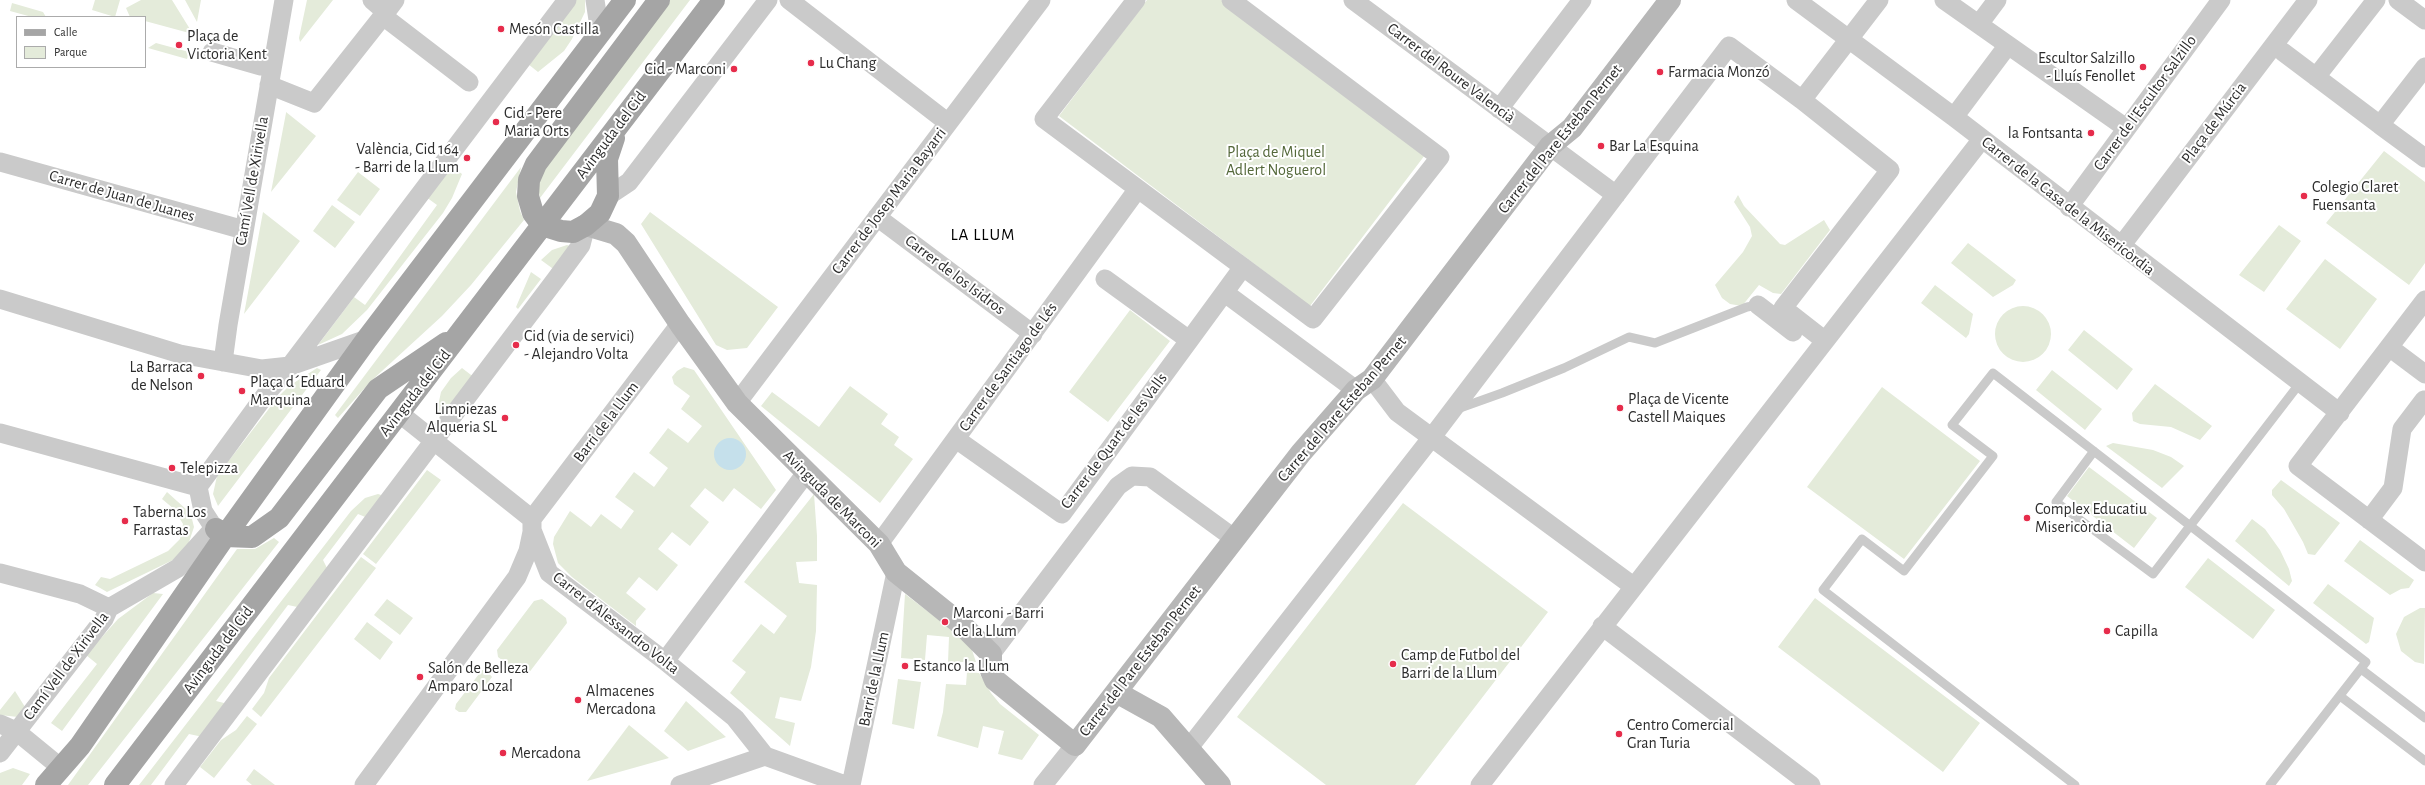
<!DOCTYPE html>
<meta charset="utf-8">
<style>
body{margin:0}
#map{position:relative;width:2425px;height:785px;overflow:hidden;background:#fff;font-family:"Alegreya Sans",sans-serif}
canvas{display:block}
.legend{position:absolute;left:16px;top:16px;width:130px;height:52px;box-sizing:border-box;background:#fff;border:1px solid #ababab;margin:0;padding:5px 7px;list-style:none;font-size:12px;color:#2d2d2d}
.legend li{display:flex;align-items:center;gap:8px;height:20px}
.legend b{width:20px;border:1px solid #ababab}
</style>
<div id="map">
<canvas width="2425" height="785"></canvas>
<ul class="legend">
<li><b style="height:5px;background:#a5a5a5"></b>Calle</li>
<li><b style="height:11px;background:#e4ebda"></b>Parque</li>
</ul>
</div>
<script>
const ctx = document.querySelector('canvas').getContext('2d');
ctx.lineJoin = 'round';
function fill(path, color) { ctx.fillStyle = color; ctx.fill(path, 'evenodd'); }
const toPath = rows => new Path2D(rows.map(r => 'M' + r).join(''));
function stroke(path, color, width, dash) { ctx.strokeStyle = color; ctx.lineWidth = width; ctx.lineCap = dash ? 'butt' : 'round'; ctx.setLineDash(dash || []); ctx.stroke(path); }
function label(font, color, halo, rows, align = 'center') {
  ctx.font = font + ' "Alegreya Sans",sans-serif'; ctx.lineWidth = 4; ctx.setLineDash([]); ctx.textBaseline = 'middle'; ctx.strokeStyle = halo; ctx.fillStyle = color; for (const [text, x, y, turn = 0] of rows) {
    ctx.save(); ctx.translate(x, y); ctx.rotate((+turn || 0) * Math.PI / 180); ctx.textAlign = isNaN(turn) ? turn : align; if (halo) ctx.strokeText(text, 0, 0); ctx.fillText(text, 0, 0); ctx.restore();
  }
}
fill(toPath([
 [95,0,120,0,115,17,92,10],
 [141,0,172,0,193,34,145,21,145,17,130,17,126,8],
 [185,0,201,0,197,22],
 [307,0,333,0,300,42,299,38],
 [576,0,585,0,585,12,572,39,564,51,538,72,528,64],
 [670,0,690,0,540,198,537,182,542,170],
 [1147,0,1221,0,1425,155,1310,306,1059,116],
 [12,3,43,12,46,17,32,17,10,11],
 [156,43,189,52,187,59,148,48],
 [286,112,316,136,271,192,286,113],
 [2384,151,2425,182,2425,263,2409,285,2326,223],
 [451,166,462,174,452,198,443,213,367,310,342,334,318,345,354,297,365,305,437,205,426,197],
 [521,167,516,192,520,211,524,220,471,285,442,316,370,382,338,418,335,415],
 [358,172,380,189,360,216,337,200],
 [1738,195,1744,206,1780,244,1785,245,1824,220,1830,230,1781,294,1773,293,1759,285,1742,306,1730,304,1722,298,1715,285,1743,252,1752,236,1750,227,1734,202],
 [332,205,355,222,335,248,313,231],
 [263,212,300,241,244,314],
 [650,212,778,307,747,348,727,350,716,345,641,224],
 [2279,225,2301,241,2264,292,2239,275],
 [1968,243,2016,280,2013,285,1993,297,1951,263],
 [567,245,570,246,556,271,541,260,552,250],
 [2325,259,2377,299,2340,349,2286,309],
 [531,272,541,279,518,309,516,307],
 [1935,285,1973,314,1969,334,1966,338,1921,303],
 '1995 334a28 28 0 1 1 56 0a28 28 0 1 1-56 0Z',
 [1130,310,1170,341,1108,422,1069,392],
 [2084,330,2133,369,2117,390,2068,350],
 [684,367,694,370,776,490,761,509,734,488,723,502,705,488,690,506,709,522,690,546,672,532,658,549,678,565,657,591,639,577,626,593,646,609,636,621,636,626,572,577,558,563,553,544,554,537,570,511,591,527,601,514,621,529,634,511,615,497,634,472,654,487,668,468,649,453,668,428,688,443,702,426,681,409,690,396,674,384,672,377,677,371],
 [317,368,321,370,218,506,213,494,217,476,278,397,289,386],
 [462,368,475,378,440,419,438,406,441,392,451,378],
 [2052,370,2102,409,2085,430,2036,390],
 [2155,384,2212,426,2200,440,2171,427,2140,424,2133,421,2132,413],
 [850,386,888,414,881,424,899,437,894,445,913,459,880,503,761,406,772,392,819,427],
 [1882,387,1980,461,1904,559,1807,487],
 [2113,443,2153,450,2171,457,2184,466,2162,488,2106,446],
 [2089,467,2157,518,2134,548,2067,496],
 [427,470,441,480,376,564,363,554],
 [2281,480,2340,523,2315,555,2308,554,2303,542,2284,509,2272,495,2272,490],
 [167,492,187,510,192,519,194,527,188,545,173,560,107,592,95,585,101,577,110,579,168,551,180,539,183,524,174,509,162,499],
 [378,494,387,497,370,519,358,514,323,560,329,572,302,608,288,605,216,701,228,704,203,737,189,734,151,785,139,785,351,511,365,498],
 [814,494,817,536,817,561,796,562,799,583,817,585,816,631,811,667,801,701,780,697,775,718,795,723,790,746,730,693,746,672,732,661,761,624,774,634,787,616,744,582],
 [1403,503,1548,612,1415,785,1326,785,1237,717],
 [2252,519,2265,529,2280,550,2289,569,2292,581,2289,586,2235,541],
 [274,538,279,542,88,785,68,785,237,549,255,549],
 [2360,540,2414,580,2409,588,2401,589,2390,595,2344,561],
 [361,557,376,568,261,717,252,709,264,693,269,678],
 [2208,558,2275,610,2253,639,2185,587],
 [2328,584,2374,618,2369,642,2366,644,2313,603],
 [153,593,163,594,62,731,51,723,97,664,86,655,118,619],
 [905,594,964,639,971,647,976,662,948,662,949,637,927,635,925,660,901,658],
 [1815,598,1980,723,1943,772,1778,647],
 [387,599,413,618,400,635,374,615],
 [542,599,566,618,567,623,528,674,522,675,498,657,497,650,534,601],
 [2420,608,2425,608,2424,664,2415,662,2401,651,2396,634,2404,617],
 [367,622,393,642,380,660,354,639],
 [482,670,487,671,492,677,466,712,459,712,455,709,456,704],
 [967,672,979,673,991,693,1000,704,1039,735,1022,760,998,754,1004,731,983,726,978,748,937,736,943,712,946,684,966,685],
 [898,679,921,682,914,729,892,724],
 [15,691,25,707,18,717,0,715,0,710],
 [686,701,726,737,688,751,664,731],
 [247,716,257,724,214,778,200,767,221,740,236,730],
 [629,725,669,758,587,781],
 [13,768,30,774,22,785,0,785,0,773],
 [254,769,275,785,252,785,246,780]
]), '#e4ebda');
fill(toPath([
 '714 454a16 16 0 1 1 32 0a16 16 0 1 1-32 0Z'
]), '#c5e0eb');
stroke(toPath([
 [1460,408,1502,393,1564,368,1629,337,1655,343,1747,307,1758,305],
 [2094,451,2056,502,2153,574,2300,383],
 [2361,669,2425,718],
 [2340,696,2425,761],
 [2075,785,1823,590,1862,539,1904,571,1993,456,1952,425,1993,373,2366,662,2270,785]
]), '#cacaca', 9);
stroke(toPath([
 [372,0,386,12,395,0],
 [595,0,600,33],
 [789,0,947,122],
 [1136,0,1044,119,1313,319,1440,157,1231,0],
 [1353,0,1616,195],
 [1796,0,1954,117,2340,413],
 [1944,0,2126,128],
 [2398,0,2425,20],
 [383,16,469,82],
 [1979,24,1997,0],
 [212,52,261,66],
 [2283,52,2380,125],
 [2425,67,2380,125,2425,158],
 [2316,77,2376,0],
 [269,85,314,103,386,12],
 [1802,100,1879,0],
 [1499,109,1582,0],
 [1954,117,2008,45],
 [0,162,244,230],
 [608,196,629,182,768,0],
 [2069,207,2221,0],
 [877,217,1033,334],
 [2121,246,2308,0],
 [1105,279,1189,340],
 [1225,293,1356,390],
 [0,299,180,354,262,369,290,366,367,339],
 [2425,300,2298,466,2425,562],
 [1758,305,1793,332],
 [2389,347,2425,374],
 [223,362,228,325,284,0],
 [1372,379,1397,412,1633,586],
 [737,403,1041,0],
 [399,413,532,519],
 [0,433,198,487],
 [956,439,1062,514,1243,267],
 [532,519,532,530,549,573,665,661,735,718,765,756,845,785],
 [532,519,680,324],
 [2369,520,2393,488,2402,429,2424,400],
 [879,544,1137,190],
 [0,573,80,594,109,608],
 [1602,626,1811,785],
 [991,654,1118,486,1132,476,1150,477,1235,539],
 [665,661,806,473],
 [0,724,16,731,60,767],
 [1188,749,1432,437,1729,46,1802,100,1890,170,1783,308,1824,340],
 [0,753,104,619,109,608,178,568,214,528,203,511,198,487,266,394,290,366,567,0],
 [174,785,556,279,581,245,586,225],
 [364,785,517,577,528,551,532,532],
 [680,785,765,756],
 [851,785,896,572],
 [1043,785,1075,745],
 [1480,785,1982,139]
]), '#cacaca', 19);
stroke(toPath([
 [586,225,616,234,626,243,680,324,737,403,879,544,896,572,962,625,991,654,991,671,995,680,1075,745,1301,453,1356,390,1372,379,1550,146,1572,128,1670,0],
 [1116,692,1161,717,1220,785]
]), '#b7b7b7', 22);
stroke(toPath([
 [614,138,607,159,608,196,600,213,586,225,573,232,561,231,542,225,533,213,528,196,529,180,536,164,659,0],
 [216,529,225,536,252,537,279,518,378,389,446,343],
 [46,785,80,746,225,536,367,339,625,0],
 [115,785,714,0]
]), '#a5a5a5', 22);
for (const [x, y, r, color] of [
 [501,29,4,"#e62c4b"],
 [179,45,4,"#e62c4b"],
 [811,63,4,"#e62c4b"],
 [2143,67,4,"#e62c4b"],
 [734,69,4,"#e62c4b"],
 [1660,72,4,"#e62c4b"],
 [496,122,4,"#e62c4b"],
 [2091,133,4,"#e62c4b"],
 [1601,146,4,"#e62c4b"],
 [467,158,4,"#e62c4b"],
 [2304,196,4,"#e62c4b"],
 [516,345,4,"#e62c4b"],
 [201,376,4,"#e62c4b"],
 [242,391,4,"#e62c4b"],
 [1620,408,4,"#e62c4b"],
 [505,418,4,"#e62c4b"],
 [172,468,4,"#e62c4b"],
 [2027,518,4,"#e62c4b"],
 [125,521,4,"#e62c4b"],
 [945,622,4,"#e62c4b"],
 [2107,631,4,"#e62c4b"],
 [1393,664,4,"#e62c4b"],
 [905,666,4,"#e62c4b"],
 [420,677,4,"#e62c4b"],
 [578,700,4,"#e62c4b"],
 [1619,734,4,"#e62c4b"],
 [503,753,4,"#e62c4b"]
]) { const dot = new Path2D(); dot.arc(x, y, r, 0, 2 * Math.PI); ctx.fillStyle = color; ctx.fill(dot); stroke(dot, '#fff', 1.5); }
label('16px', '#2d2d2d', '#fff', [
 ["Mesón Castilla",509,29],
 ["Plaça de",187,36],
 ["Victoria Kent",187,54],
 ["Escultor Salzillo",2135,58,"right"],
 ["- Lluís Fenollet",2135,76,"right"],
 ["Lu Chang",819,63],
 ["Cid - Marconi",726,69,"right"],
 ["Farmacia Monzó",1668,72],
 ["Cid - Pere",504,113],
 ["Maria Orts",504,131],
 ["la Fontsanta",2083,133,"right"],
 ["Bar La Esquina",1609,146],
 ["València, Cid 164",459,149,"right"],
 ["- Barri de la Llum",459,167,"right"],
 ["Colegio Claret",2312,187],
 ["Fuensanta",2312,205],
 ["Cid (via de servici)",524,336],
 ["- Alejandro Volta",524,354],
 ["La Barraca",193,367,"right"],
 ["de Nelson",193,385,"right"],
 ["Plaça d´Eduard",250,382],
 ["Marquina",250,400],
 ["Plaça de Vicente",1628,399],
 ["Castell Maiques",1628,417],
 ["Limpiezas",497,409,"right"],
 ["Alqueria SL",497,427,"right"],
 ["Telepizza",180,468],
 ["Complex Educatiu",2035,509],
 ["Misericòrdia",2035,527],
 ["Taberna Los",133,512],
 ["Farrastas",133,530],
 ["Marconi - Barri",953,613],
 ["de la Llum",953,631],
 ["Capilla",2115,631],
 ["Camp de Futbol del",1401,655],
 ["Barri de la Llum",1401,673],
 ["Estanco la Llum",913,666],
 ["Salón de Belleza",428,668],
 ["Amparo Lozal",428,686],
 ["Almacenes",586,691],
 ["Mercadona",586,709],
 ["Centro Comercial",1627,725],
 ["Gran Turia",1627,743],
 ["Mercadona",511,753]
], 'left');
label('16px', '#2d2d2d', '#fff', [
 ["Carrer del Roure Valencià",1451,73,37],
 ["Carrer de l'Escultor Salzillo",2145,103,-54],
 ["Plaça de Múrcia",2214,123,-53],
 ["Avinguda del Cid",611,135,-53],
 ["Carrer del Pare Esteban Pernet",1560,139,-51],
 ["Camí Vell de Xirivella",252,181,-80],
 ["Carrer de Juan de Juanes",122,196,16],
 ["Carrer de Josep Maria Bayarri",889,201,-53],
 ["Carrer de la Casa de la Misericòrdia",2068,206,38],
 ["Carrer de los Isidros",955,275,37],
 ["Carrer de Santiago de Lés",1008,367,-54],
 ["Avinguda del Cid",415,393,-52],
 ["Carrer del Pare Esteban Pernet",1342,409,-49],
 ["Barri de la Llum",606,422,-53],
 ["Carrer de Quart de les Valls",1114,441,-53],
 ["Avinguda de Marconi",832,499,45],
 ["Carrer d'Alessandro Volta",616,623,38],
 ["Avinguda del Cid",218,650,-53],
 ["Carrer del Pare Esteban Pernet",1140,661,-52],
 ["Camí Vell de Xirivella",66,666,-53],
 ["Barri de la Llum",874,679,-78]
]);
label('16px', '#54683a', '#fff', [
 ["Plaça de Miquel",1276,152],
 ["Adlert Noguerol",1276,170]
]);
ctx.letterSpacing = '1px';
label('17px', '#000', '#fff', [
 ["LA LLUM",983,235]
]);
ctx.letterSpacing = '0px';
</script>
